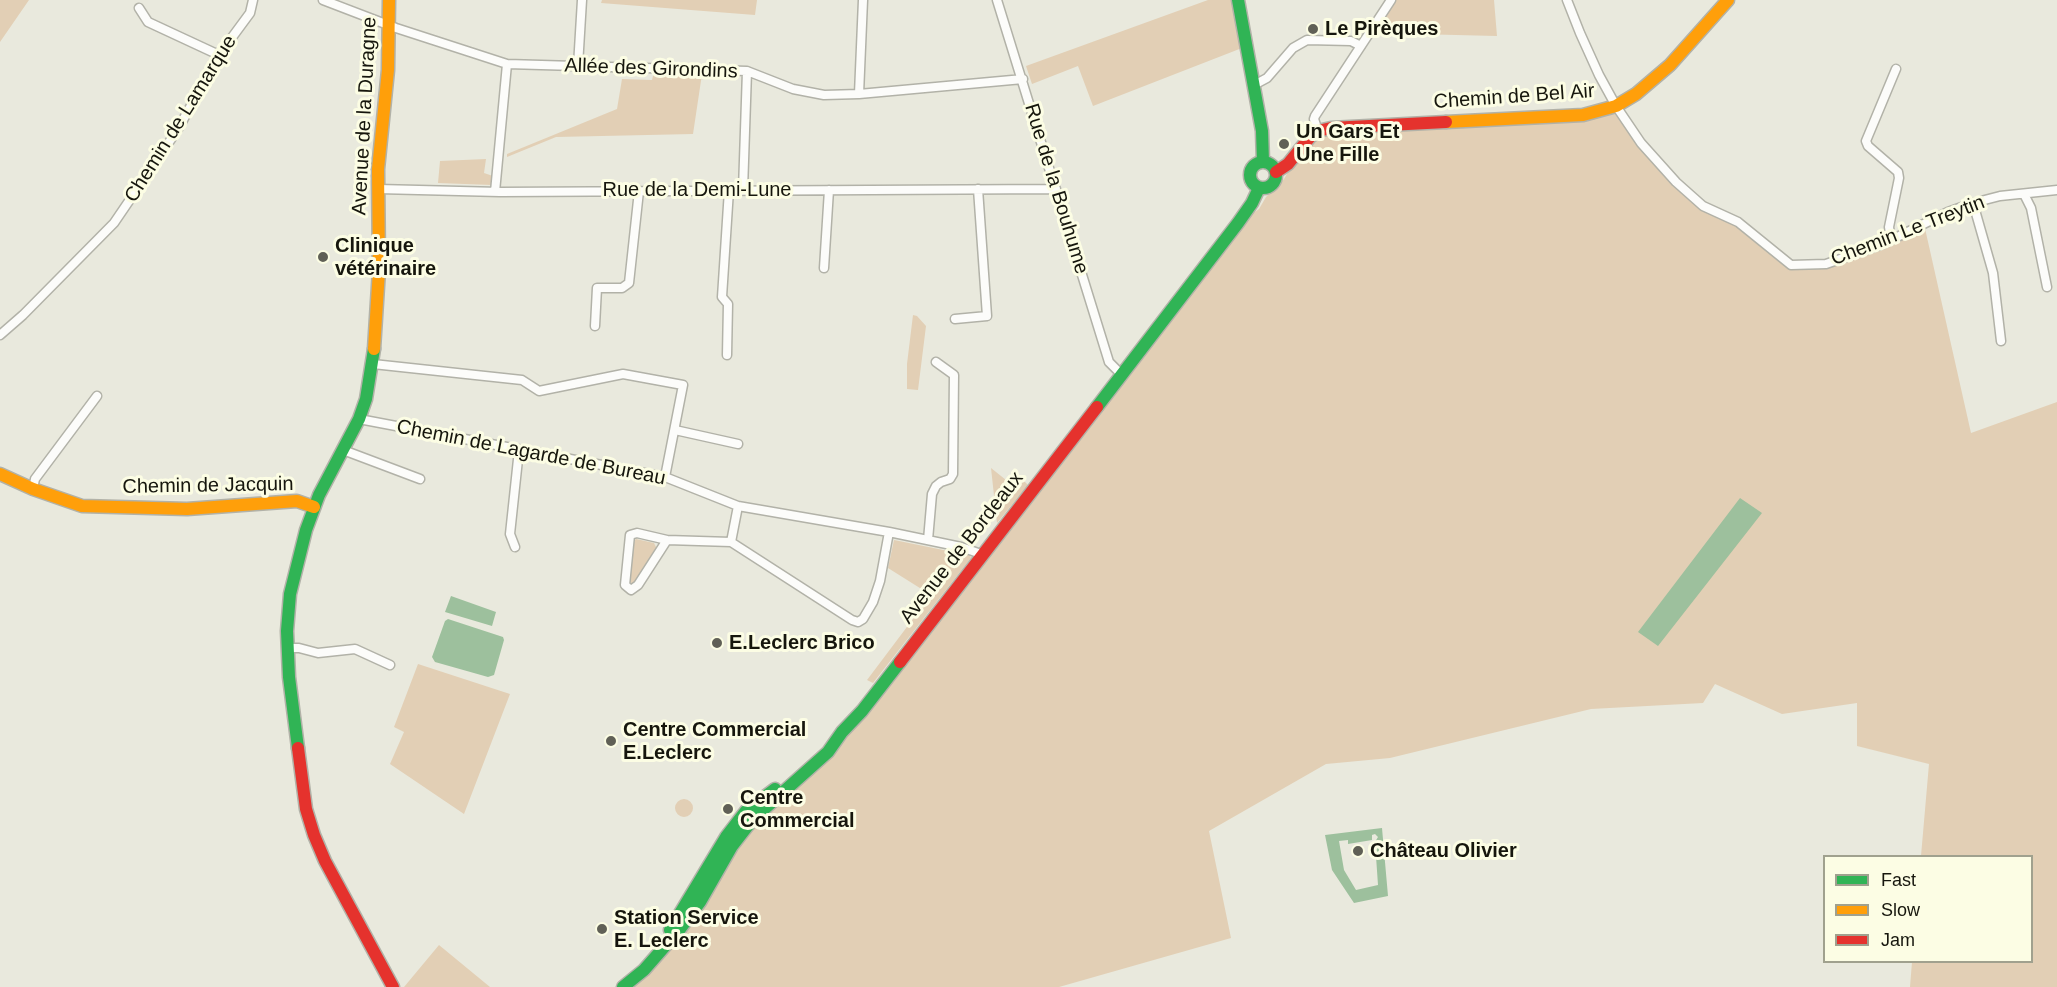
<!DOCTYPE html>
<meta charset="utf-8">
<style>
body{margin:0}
#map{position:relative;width:2057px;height:987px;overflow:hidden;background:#e9e9dd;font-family:Helvetica,sans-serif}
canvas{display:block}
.legend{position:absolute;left:1823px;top:855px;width:210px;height:108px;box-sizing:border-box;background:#fcfde4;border:2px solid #a0a18e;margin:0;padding:8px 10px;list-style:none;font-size:18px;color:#16160d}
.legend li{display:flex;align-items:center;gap:12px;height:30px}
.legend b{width:30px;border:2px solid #a0a18e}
</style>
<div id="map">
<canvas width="2057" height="987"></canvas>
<ul class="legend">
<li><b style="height:8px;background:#30b455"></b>Fast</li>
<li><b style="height:8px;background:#ff9f0a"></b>Slow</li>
<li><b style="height:8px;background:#e5322d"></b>Jam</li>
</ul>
</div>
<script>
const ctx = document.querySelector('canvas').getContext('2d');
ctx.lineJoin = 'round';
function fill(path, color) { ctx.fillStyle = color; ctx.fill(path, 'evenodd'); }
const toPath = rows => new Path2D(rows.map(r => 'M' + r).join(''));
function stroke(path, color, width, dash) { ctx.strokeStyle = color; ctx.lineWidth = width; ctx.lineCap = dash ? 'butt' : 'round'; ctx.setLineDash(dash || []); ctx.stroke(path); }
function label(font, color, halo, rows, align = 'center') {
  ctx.font = font + ' Helvetica,sans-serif'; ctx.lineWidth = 6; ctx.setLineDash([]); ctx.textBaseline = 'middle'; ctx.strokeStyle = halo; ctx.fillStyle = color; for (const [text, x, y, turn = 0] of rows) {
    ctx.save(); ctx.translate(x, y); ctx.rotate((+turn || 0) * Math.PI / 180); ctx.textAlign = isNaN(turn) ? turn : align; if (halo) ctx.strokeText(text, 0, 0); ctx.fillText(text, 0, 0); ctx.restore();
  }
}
fill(toPath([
 [0,0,29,0,0,42],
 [602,0,757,0,755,15,601,3],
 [1208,0,1232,0,1242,48,1093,106,1078,66,1032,84,1026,66],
 [1396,0,1494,0,1497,36,1374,33],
 [654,72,702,74,693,134,556,137,507,157,507,154,617,109,622,79,652,80],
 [1616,106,1641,143,1703,206,1738,222,1791,265,1826,264,1924,224,1971,433,2057,402,2057,987,1910,987,1912,962,2032,962,2032,856,1921,856,1929,764,1857,746,1857,703,1782,714,1715,684,1703,703,1591,709,1390,758,1326,764,1209,831,1231,938,1059,987,622,987,657,950,746,811,806,766,830,742,1238,223,1259,209,1266,197,1284,179,1304,144,1318,131,1583,115],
 [486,159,484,173,493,176,492,185,438,183,440,161],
 [913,315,917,316,926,326,918,390,907,389,907,364],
 [991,468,1016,488,1024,481,1028,485,997,523],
 [636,539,654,543,657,549,634,585,630,582,632,544],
 [894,540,963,554,968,551,971,558,873,683,867,680,931,595,888,568],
 [418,664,510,694,464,814,390,764,404,732,394,727],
 '675 808a9 9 0 1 1 18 0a9 9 0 1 1-18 0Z',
 [439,945,490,987,404,987]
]), '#e2cfb5');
fill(toPath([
 [1740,498,1762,513,1658,646,1638,632],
 [451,596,496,612,492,626,445,612],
 [448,619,503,637,504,640,494,675,488,677,435,662,432,657,445,621],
 [1382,828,1388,896,1354,903,1332,870,1325,835],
 [1375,834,1378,837,1375,842,1378,885,1356,890,1344,870,1339,841,1348,840,1348,844,1372,840,1372,835]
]), '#9dc09d');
const street = toPath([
 [323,0,396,28,507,64,747,71,793,89,824,95,859,94,1023,79],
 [997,0,1109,362,1121,374],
 [1567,0,1580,33,1599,75,1616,106,1641,143,1676,182,1703,206,1738,222,1791,265,1826,264,1883,244,1948,212,1973,203,2000,196,2057,190],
 [139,8,148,22,219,55],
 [578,66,582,0],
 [1254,85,1267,78,1293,48,1307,40,1351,41,1361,46],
 [859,94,863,0],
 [1318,131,1314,119,1315,116,1391,0],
 [378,189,500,192,1056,189],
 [743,190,747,71],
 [495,192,507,64],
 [2024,194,2031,208,2047,287],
 [1973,203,1993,273,2001,341],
 [1891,240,1889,227,1899,178,1898,172,1868,146,1866,141,1896,69],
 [824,268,829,190],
 [955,319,987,316,978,189],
 [595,326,597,288,622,288,629,283,639,191],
 [0,335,23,315,114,223,178,129,219,55,250,13,253,0],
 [727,355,728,304,722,297,729,190],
 [373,364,522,380,539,391,623,374,683,385,665,477],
 [359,419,665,477,738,506,889,532,961,547,981,554],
 [675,430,738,444],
 [343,450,420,479],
 [33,489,35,479,97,396],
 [738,506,731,542,852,620,858,622,863,619,873,602,880,581,889,532],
 [667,540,638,585,631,590,625,585,630,535,637,533,667,540,731,542],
 [928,540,932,494,936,486,941,482,950,479,953,474,954,375,936,362],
 [515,547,510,534,519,450],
 [287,648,299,648,318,653,355,649,390,665]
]);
const fast = toPath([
 [1238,0,1262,131,1263,162],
 '1250 175a13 13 0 1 1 26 0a13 13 0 1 1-26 0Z',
 [1097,407,1238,223,1252,203,1259,188],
 [298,748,289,677,287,631,290,594,306,530,319,495,359,419,366,399,374,349],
 [670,930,726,837,746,811,775,789],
 [623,987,644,970,680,929,700,902,732,846,753,819,828,752,842,732,862,711,900,662]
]);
const slow = toPath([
 [1446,122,1583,115,1616,106,1636,94,1670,65,1728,0],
 [374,349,379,270,378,169,388,70,389,0],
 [0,474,33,489,82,506,187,509,297,501,314,507]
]);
const jam = toPath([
 [1276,172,1288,164,1310,137,1318,131,1331,128,1446,122],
 [900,662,1097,407],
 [298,748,306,809,314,835,325,861,393,987]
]);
stroke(street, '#b2b2a8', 11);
stroke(fast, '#b2b2a8', 15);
stroke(slow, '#b2b2a8', 15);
stroke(jam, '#b2b2a8', 15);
stroke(street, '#fcfcfa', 8);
stroke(fast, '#30b455', 12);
stroke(slow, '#ff9f0a', 12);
stroke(jam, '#e5322d', 12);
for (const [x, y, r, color] of [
 [1313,29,6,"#606056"],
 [1284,144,6,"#606056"],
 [323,257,6,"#606056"],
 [717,643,6,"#606056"],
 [611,741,6,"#606056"],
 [728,809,6,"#606056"],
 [1358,851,6,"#606056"],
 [602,929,6,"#606056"]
]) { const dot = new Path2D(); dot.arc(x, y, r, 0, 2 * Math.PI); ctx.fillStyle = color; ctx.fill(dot); stroke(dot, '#fcfde4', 2); }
label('bold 20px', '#16160d', '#fcfde4', [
 ["Le Pirèques",1325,29],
 ["Un Gars Et",1296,132],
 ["Une Fille",1296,155],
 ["Clinique",335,246],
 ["vétérinaire",335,269],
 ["E.Leclerc Brico",729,643],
 ["Centre Commercial",623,730],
 ["E.Leclerc",623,753],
 ["Centre",740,798],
 ["Commercial",740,821],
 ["Château Olivier",1370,851],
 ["Station Service",614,918],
 ["E. Leclerc",614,941]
], 'left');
label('20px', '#16160d', '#fcfde4', [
 ["Allée des Girondins",651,69,2],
 ["Chemin de Bel Air",1514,97,-4],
 ["Avenue de la Duragne",365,116,-87],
 ["Chemin de Lamarque",181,119,-58],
 ["Rue de la Bouhume",1056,189,73],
 ["Rue de la Demi-Lune",697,190],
 ["Chemin Le Treytin",1908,231,-21],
 ["Chemin de Lagarde de Bureau",531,453,11],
 ["Chemin de Jacquin",208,486,-1],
 ["Avenue de Bordeaux",962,548,-52]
]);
</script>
